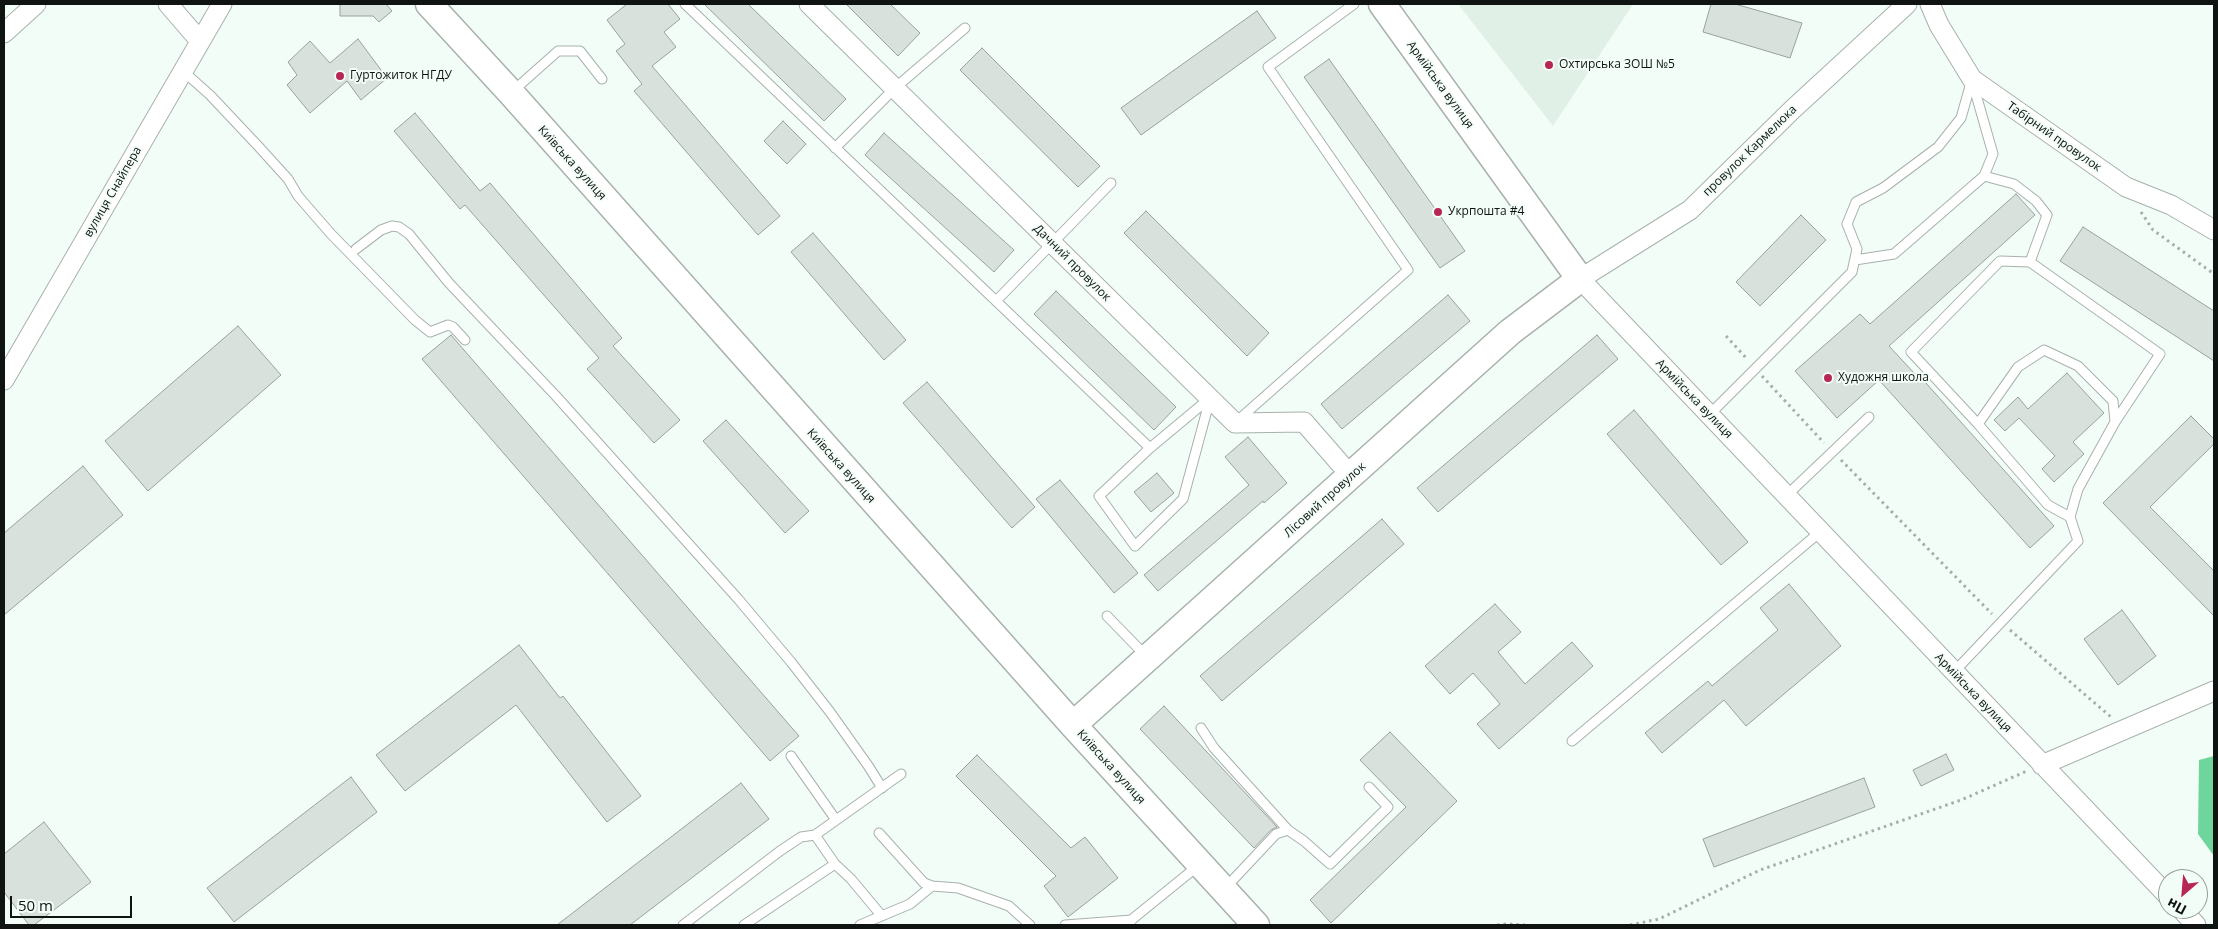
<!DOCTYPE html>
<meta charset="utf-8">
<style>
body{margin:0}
#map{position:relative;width:2218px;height:929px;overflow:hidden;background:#f3fdf7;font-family:"Open Sans",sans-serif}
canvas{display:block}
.frame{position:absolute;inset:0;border:5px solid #0f1311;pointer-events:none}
.north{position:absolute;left:2158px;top:869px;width:50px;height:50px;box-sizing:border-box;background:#f3fdf7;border:1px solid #989f9b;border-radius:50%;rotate:207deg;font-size:14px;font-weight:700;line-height:20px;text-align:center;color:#0f1311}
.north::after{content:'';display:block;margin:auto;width:18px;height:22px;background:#b62755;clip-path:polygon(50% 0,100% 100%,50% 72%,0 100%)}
.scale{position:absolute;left:10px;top:896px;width:122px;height:22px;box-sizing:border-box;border:2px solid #0f1311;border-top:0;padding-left:6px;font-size:15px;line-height:18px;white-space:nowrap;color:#0f1311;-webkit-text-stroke:4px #f3fdf7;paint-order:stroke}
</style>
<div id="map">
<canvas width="2218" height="929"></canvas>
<div class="frame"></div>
<div class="north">Пн</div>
<div class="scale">50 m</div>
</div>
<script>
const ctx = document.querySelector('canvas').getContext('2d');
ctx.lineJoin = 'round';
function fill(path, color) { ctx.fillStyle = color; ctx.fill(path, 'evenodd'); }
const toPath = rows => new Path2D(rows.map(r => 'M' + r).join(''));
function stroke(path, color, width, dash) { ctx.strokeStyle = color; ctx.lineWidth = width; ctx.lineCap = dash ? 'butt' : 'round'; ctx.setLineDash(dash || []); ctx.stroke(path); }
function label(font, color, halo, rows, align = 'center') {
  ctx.font = font + ' "Open Sans",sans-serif'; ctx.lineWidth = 4; ctx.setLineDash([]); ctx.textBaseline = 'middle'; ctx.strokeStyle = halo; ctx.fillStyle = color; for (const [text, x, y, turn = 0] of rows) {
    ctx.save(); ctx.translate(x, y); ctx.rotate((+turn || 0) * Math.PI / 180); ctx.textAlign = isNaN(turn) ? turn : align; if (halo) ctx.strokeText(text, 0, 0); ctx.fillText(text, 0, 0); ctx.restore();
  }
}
fill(toPath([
 [1458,4,1633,4,1553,126]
]), '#e0f0e6');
fill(toPath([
 [2214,756,2214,856,2198,834,2199,760]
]), '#6ed69d');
const building = toPath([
 [340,4,386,4,392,11,379,22,373,16,340,16,340,4],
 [627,4,668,4,680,19,664,32,676,47,652,66,780,216,758,235,634,91,642,84,616,51,625,44,607,20,627,4],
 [704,4,748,4,846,99,824,121,704,4],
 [846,4,890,4,920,33,898,56,846,4],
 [1711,4,1735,4,1802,23,1790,58,1703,32,1711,4],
 [1257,11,1276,38,1141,135,1121,108,1257,11],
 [358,39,387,78,361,100,347,81,310,113,287,85,297,75,288,62,310,41,330,63,358,39],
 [982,48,1100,166,1078,187,960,70,982,48],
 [1329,59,1465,251,1440,268,1304,77,1329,59],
 [415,113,480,191,490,183,622,338,613,346,680,420,654,443,587,369,599,358,465,205,460,209,394,131,415,113],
 [783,121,806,144,787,164,764,141,783,121],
 [884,133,1014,250,994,272,865,155,884,133],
 [2016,194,2035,215,1889,346,1915,374,1917,373,2054,526,2030,548,1879,380,1837,418,1795,371,1860,314,1870,324,2016,194],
 [1146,211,1269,333,1247,356,1124,233,1146,211],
 [1801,215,1826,240,1760,306,1736,282,1801,215],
 [2083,227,2214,311,2214,361,2060,261,2083,227],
 [813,233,906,340,884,360,791,252,813,233],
 [1056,291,1176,407,1154,430,1034,314,1056,291],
 [1448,295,1470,321,1342,429,1321,404,1448,295],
 [238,326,281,375,148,491,105,441,238,326],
 [451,335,799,736,770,761,422,359,451,335],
 [1597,335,1618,359,1438,512,1417,488,1597,335],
 [2067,373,2104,413,2073,442,2084,454,2054,482,2042,469,2055,456,2019,418,2005,431,1994,420,2018,397,2028,409,2067,373],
 [927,382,1035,507,1012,528,903,403,927,382],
 [1634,410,1748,542,1721,565,1607,434,1634,410],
 [2191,416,2214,439,2214,444,2150,507,2214,571,2214,616,2103,503,2191,416],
 [726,420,809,511,785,533,703,441,726,420],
 [1248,437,1287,483,1264,503,1263,501,1158,591,1144,575,1249,485,1225,457,1248,437],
 [83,466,123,515,4,615,4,533,83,466],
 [1157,473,1174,493,1151,512,1134,492,1157,473],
 [1060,480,1138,573,1114,593,1036,499,1060,480],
 [1382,519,1404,544,1222,701,1200,676,1382,519],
 [1789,584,1841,646,1746,726,1724,700,1662,753,1645,733,1708,681,1712,686,1778,630,1760,608,1789,584],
 [1495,604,1521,632,1498,652,1525,684,1572,642,1593,666,1499,749,1477,724,1500,704,1488,690,1473,673,1450,694,1425,666,1495,604],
 [2122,610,2156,656,2118,685,2084,639,2122,610],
 [519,645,560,698,563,696,641,796,607,822,516,705,405,791,376,755,519,645],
 [1164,706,1277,827,1271,830,1254,848,1140,729,1164,706],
 [1390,732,1457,801,1331,923,1310,900,1406,807,1360,760,1390,732],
 [1946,754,1954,770,1921,786,1913,770,1946,754],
 [977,755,1071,848,1085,837,1118,878,1068,917,1044,886,1056,876,956,776,977,755],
 [351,777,377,812,234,922,207,888,351,777],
 [1864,778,1875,807,1714,867,1703,839,1864,778],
 [741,783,769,819,630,925,557,925,741,783],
 [44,822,91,882,34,925,29,925,4,892,4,854,44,822]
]);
fill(building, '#d8e1db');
stroke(building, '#99a19c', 1);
const lane = toPath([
 [685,4,1150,448,1210,398],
 [183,71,210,95,259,147,288,179,298,196,331,234,415,320,430,332,448,325,453,327,465,340],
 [513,91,558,51,580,51,602,79],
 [835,148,895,88,965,28],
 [1984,176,2014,184,2036,201,2047,215,2030,262],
 [356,249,381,230,392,226,399,227,409,234,449,283,556,396,739,600,791,662,830,712,869,767,882,788],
 [1855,260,1894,254,1984,176,1993,154,1973,84],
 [996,301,1111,183],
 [1709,415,1852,272,1857,249,1847,224,1856,202,1883,188,1938,147,1961,118,1972,79],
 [1237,421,1408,270,1268,67,1354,4],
 [1150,448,1099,496,1135,546,1183,499,1210,399],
 [1786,496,1869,417],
 [2070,517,2048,505,1978,424,1911,352,2000,261,2030,262,2160,354,2115,422],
 [1107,616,1146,656],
 [1954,672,2078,541,2070,517,2078,489,2115,422,2113,401,2078,366,2044,350,2018,367,1978,424],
 [1201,728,1214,748,1288,830],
 [1572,741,1820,532],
 [791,756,836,820],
 [879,833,924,883,932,886],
 [1230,883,1276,834,1288,830,1304,841,1330,864,1388,807,1369,787],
 [881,915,851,879,835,864,815,835,901,774],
 [683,925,780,851,801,837,815,835],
 [744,925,835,864],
 [860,925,910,904,932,886,958,888,1009,906,1030,925],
 [1065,925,1132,920],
 [1125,925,1199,865]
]);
const street = toPath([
 [168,4,200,41],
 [809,4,1235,423,1304,422,1351,476],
 [1907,4,1793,109,1690,210,1580,279,2168,896],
 [1930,4,1939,25,1972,79,2126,187,2171,205,2214,230],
 [4,33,36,4],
 [4,380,222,4],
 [2042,765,2214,691],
 [2181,909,2196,925]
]);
const secondary = toPath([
 [429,4,511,93,1073,725,1256,925],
 [1073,725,1510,332,1580,279,1382,4]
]);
stroke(lane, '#a8b1ac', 11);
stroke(street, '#a8b1ac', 21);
stroke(secondary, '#a8b1ac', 29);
stroke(toPath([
 [2141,212,2153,230,2214,274],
 [1726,336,1748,360],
 [1762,376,1824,443],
 [1841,460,1992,614],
 [2010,630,2111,717],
 [1497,925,1507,924,1525,925],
 [1630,925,1659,919,1760,870,1961,800,2027,771]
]), '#a6aea9', 3, [2.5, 4]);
stroke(lane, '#fff', 9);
stroke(street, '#fff', 19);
stroke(secondary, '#fff', 26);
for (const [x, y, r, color] of [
 [1549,65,5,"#b62755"],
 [340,76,5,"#b62755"],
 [1438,212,5,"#b62755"],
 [1828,378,5,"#b62755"]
]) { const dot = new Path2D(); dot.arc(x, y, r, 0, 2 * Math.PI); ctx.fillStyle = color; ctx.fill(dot); stroke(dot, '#f3fdf7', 2); }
label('12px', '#0f1311', '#f3fdf7', [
 ["Охтирська ЗОШ №5",1559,65],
 ["Гуртожиток НГДУ",350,76],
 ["Укрпошта #4",1448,212],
 ["Художня школа",1838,378]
], 'left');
label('12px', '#0f1311', '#f3fdf7', [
 ["Армійська вулиця",1440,85,54],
 ["Табірний провулок",2054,137,35],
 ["провулок Кармелюка",1750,151,-44],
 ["Київська вулиця",572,163,48],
 ["вулиця Снайпера",113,192,-60],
 ["Дачний провулок",1072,263,45],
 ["Армійська вулиця",1694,399,46],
 ["Київська вулиця",841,466,48],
 ["Лісовий провулок",1325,500,-42],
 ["Армійська вулиця",1973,693,46],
 ["Київська вулиця",1111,767,48]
]);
</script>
